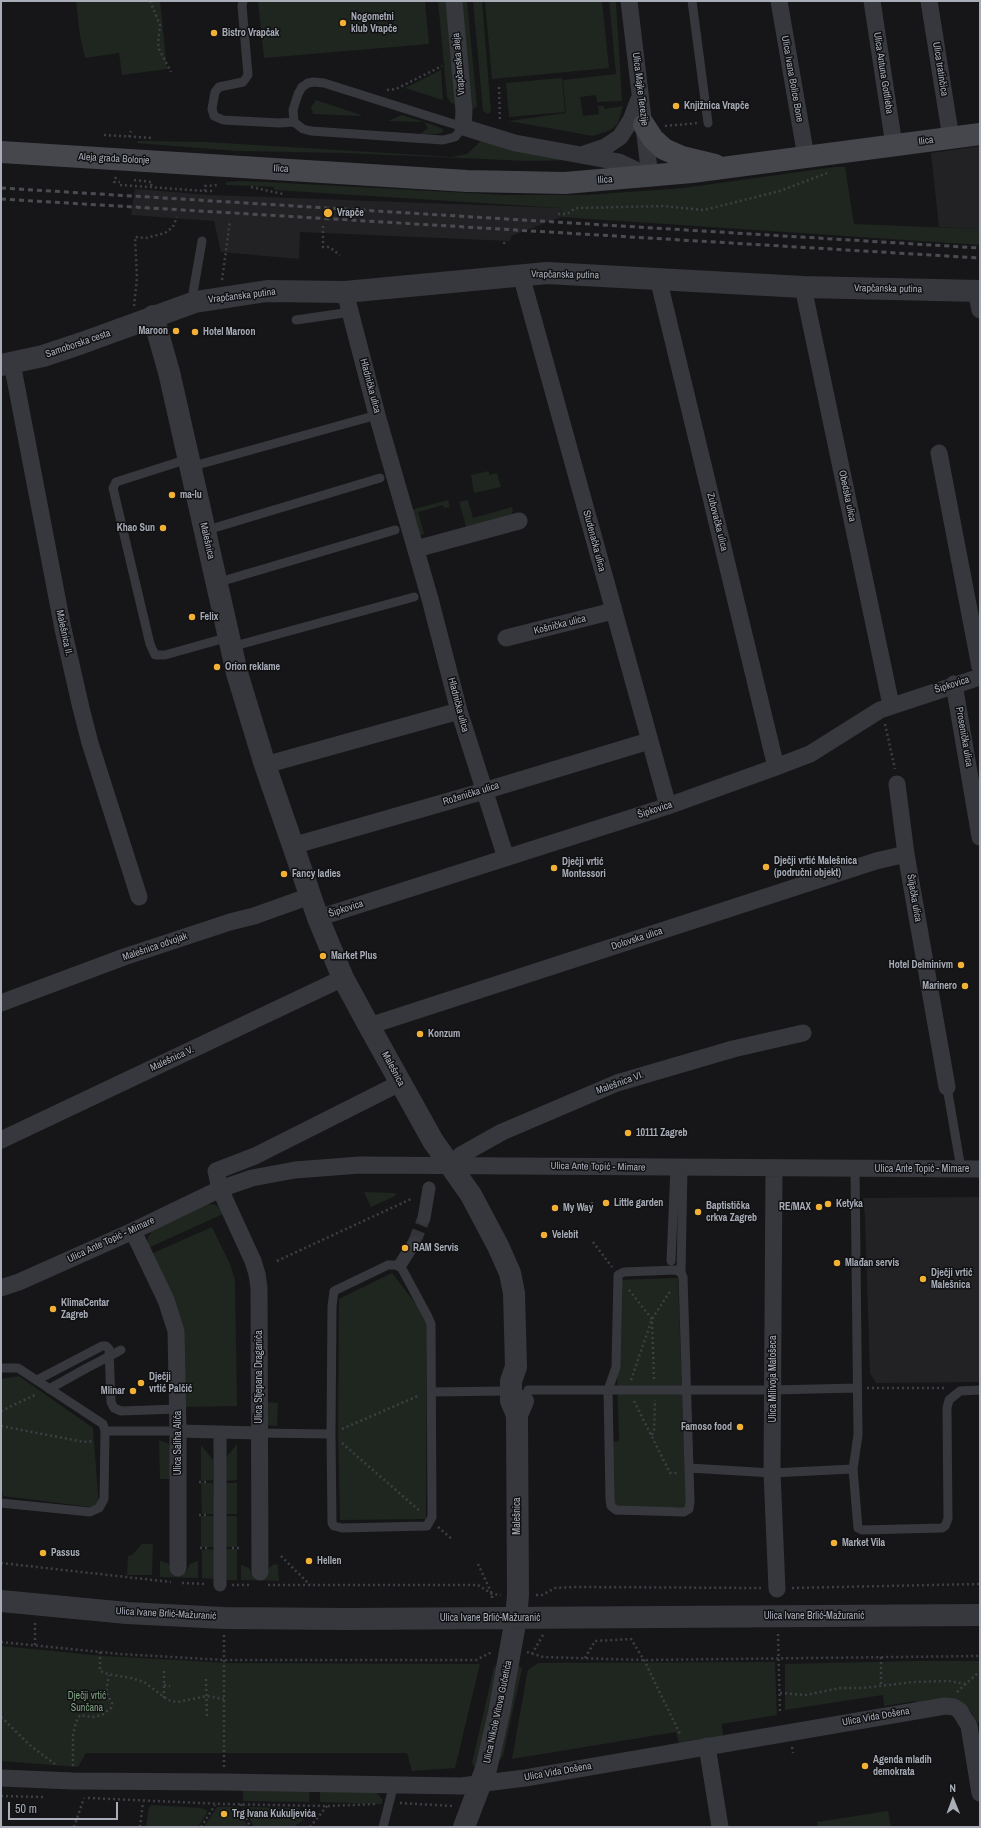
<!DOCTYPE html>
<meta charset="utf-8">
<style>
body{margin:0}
#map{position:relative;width:981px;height:1828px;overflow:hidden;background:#161618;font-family:"Archivo Narrow",sans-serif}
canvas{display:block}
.frame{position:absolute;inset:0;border:2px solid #a8adb8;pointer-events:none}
.north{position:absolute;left:933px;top:1780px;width:40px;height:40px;-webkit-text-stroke:3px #111113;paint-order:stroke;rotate:359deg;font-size:11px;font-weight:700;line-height:16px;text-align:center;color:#a8adb8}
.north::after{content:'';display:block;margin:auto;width:14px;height:18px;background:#a8adb8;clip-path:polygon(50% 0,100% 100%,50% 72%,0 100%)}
.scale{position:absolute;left:8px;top:1802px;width:110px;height:18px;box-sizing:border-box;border:2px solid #a8adb8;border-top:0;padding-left:5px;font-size:12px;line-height:14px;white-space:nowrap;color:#a8adb8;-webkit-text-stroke:3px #111113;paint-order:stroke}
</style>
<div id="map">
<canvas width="981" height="1828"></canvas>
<div class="frame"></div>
<div class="north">N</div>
<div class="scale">50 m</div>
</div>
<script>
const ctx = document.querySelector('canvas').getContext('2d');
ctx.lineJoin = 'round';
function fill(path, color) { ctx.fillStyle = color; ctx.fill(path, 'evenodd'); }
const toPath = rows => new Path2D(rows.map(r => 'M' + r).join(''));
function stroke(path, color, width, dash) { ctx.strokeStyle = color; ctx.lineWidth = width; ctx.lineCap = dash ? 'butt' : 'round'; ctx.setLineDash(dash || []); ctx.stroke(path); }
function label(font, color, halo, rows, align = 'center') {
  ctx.font = font + ' "Archivo Narrow",sans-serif'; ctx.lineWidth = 3; ctx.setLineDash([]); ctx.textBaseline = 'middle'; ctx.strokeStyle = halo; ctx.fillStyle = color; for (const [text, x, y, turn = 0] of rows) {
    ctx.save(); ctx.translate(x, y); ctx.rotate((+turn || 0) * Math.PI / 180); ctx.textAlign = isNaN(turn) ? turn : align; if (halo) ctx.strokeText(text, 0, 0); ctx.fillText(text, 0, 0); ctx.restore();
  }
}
fill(toPath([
 [980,146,980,229,939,227,931,153],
 [135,189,210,195,562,208,561,217,511,236,510,241,300,232,299,259,221,252,214,221,131,215],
 [980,1197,980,1382,876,1383,870,1373,865,1218,863,1198]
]), '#222225');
fill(toPath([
 [76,1,160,1,167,69,122,75,119,53,85,58,80,36],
 [258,1,425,1,429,44,264,58],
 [438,1,446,1,456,103,455,104,451,103,447,97],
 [459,1,467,1,477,106,472,110],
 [473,1,482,1,491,112,488,114,483,111],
 [485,1,602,1,609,68,492,79],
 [609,1,616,1,616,2,622,101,597,102,596,95,580,97,583,116,599,114,598,106,604,106,604,109,623,106,618,123,611,130,593,136,509,121,566,113,563,80,616,74],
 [441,70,443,100,405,88],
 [562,78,565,112,509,117,506,83],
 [316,100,361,115,361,116,313,114,311,107],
 [402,115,433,125,443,129,443,132,437,134,420,134,428,128,424,122,388,121],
 [482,140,580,160,528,161,345,153,237,151,137,143,138,141,207,142,452,157,467,154],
 [835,167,845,167,854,224,980,229,980,245,561,217,562,208,274,190,274,187,226,185,226,182,238,181,266,182,505,195,586,195,683,188],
 [489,471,489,475,497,473,501,487,474,493,471,475],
 [448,500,450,507,444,508,443,505,418,512,424,534,418,536,411,510],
 [468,500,473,518,512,507,513,510,510,517,467,530,459,502],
 [364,1192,396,1193,395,1196,371,1207],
 [206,1204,217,1205,223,1214,148,1248,148,1237,154,1228],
 [212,1227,230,1264,235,1280,237,1406,185,1407,151,1254],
 [392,1273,427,1318,426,1519,340,1520,338,1430,339,1299],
 [678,1278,686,1507,614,1509,612,1442,619,1441,614,1280],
 [19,1376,93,1428,99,1508,3,1496,1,1486,1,1379],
 [266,1402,278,1403,277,1426,266,1425],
 [159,1440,169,1444,171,1450,171,1479,160,1479],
 [237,1444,237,1480,225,1481,224,1460],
 [201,1445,213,1460,213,1480,201,1481],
 [201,1483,213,1483,214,1514,202,1514],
 [225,1483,237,1483,237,1514,225,1514],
 [201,1516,214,1516,214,1547,201,1547],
 [225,1516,237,1516,237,1547,225,1547],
 [142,1544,153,1544,152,1575,127,1575,128,1556,132,1555],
 [214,1549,214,1579,202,1578,202,1550],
 [225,1549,237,1549,237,1580,225,1580],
 [160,1561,167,1563,170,1566,171,1572,186,1572,190,1564,198,1561,198,1578,160,1577],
 [274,1564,278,1565,279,1581,241,1580,241,1565,249,1568,253,1576,266,1576,269,1568],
 [1,1646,104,1656,230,1663,480,1664,455,1768,412,1771,407,1753,86,1753,78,1767,1,1761],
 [913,1661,980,1661,980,1722,975,1723,972,1713,968,1708,916,1703,916,1701,884,1706,883,1695,785,1710,785,1664],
 [775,1662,777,1715,722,1724,723,1736,679,1744,676,1732,512,1759,527,1674,528,1670,538,1663],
 [498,1664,501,1664,475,1768,472,1763,494,1667],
 [518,1664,522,1669,503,1756,498,1763],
 [243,1789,310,1790,309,1802,243,1801],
 [320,1791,377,1793,382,1799,382,1804,320,1802],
 [151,1805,201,1808,207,1810,207,1813,198,1827,146,1827,149,1807],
 [217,1807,238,1807,248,1827,204,1827],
 [248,1807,297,1808,307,1811,307,1813,304,1819,294,1827,254,1827,245,1810],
 [888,1811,891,1827,818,1827,817,1822]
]), '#1e261f');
stroke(toPath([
 [414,1243,424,1218]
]), '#333438', 13, [13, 6]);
stroke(toPath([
 [150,1,160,25,158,43,159,49,171,72],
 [499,87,500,122],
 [387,90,396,89,442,66],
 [665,126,698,123],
 [104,135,154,138],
 [129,137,131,131],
 [116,177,114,182,120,182],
 [134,180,152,182,151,186],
 [120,185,205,191,205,186,218,185],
 [251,187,283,194],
 [205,191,214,191],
 [558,214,567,214,576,208,664,206,704,210,780,191,827,173],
 [323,226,323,247,329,247,340,255],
 [504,244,505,239],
 [222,280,230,221],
 [134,306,137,278,135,237,146,238,165,233,173,227,177,217],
 [885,724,895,769],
 [592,1204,592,1201],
 [593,1242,612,1267],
 [277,1261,413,1198],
 [629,1290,652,1319,654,1379],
 [631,1380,652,1319,671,1290],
 [867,1388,946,1388],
 [634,1401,670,1473,679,1473],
 [1,1411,37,1394],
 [1,1426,84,1442,94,1441],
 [342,1429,420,1395],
 [652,1435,654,1431,655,1400],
 [342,1443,421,1512],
 [199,1482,206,1482],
 [199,1515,207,1515],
 [438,1527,453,1540],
 [200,1548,207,1548],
 [232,1548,239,1548],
 [281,1556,310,1585],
 [1,1563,171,1582],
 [478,1564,492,1594,492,1600],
 [182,1583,207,1584],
 [232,1585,251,1585],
 [268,1585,478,1585,492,1594,501,1595],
 [792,1588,980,1584],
 [536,1595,542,1595,555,1588,576,1587,761,1588],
 [35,1623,35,1646],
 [778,1634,780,1713],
 [224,1635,224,1768],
 [1,1642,120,1654,224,1660,476,1660,492,1652],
 [100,1652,100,1671,108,1674,131,1678,144,1682,168,1700,177,1702,207,1696,224,1699],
 [527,1652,543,1657,644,1660,980,1656],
 [532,1654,543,1635],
 [881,1657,881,1686],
 [585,1658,595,1641,631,1639,644,1660,681,1736],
 [164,1671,164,1698],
 [206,1679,207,1716],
 [164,1685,170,1686],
 [957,1692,980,1671],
 [780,1693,806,1695,840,1688,863,1688,913,1682,949,1681,966,1684],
 [1,1717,32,1747,55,1764],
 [792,1747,793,1753],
 [73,1766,73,1735,76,1722,80,1715,93,1717,102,1715,111,1708,112,1703,106,1692,109,1675],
 [1,1796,43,1797],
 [88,1798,223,1804,327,1806,377,1804],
 [400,1803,453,1806],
 [241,1804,250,1827],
 [74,1827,84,1798],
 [140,1827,143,1802],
 [201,1827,215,1805],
 [310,1827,327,1806]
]), '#3d3f44', 2.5, [2, 3]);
stroke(toPath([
 [243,1,242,6,248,75,243,82,219,87,215,92,212,109,214,116,223,120,279,123,294,122],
 [692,1,708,123],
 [314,82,324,83,463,127,455,137,443,140,311,131,303,129,294,122,293,110,298,94,302,87,308,83,314,82],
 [195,302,193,293,202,241],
 [296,320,351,312],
 [188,459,116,482,113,488,150,644,155,655,165,655,229,637],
 [190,467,377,415],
 [204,531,380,478],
 [216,583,395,530],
 [231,647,414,597],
 [947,1087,961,1169],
 [855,1168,858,1435,853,1469,858,1528,862,1530,942,1528,945,1526,948,1519,947,1408,949,1400,960,1391,980,1390],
 [671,1261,675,1167],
 [388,1265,400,1265,428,1317,431,1324,432,1517,427,1526,342,1528,334,1526,332,1523,331,1434,332,1306,334,1291,388,1265],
 [676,1270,681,1273,683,1277,690,1501,689,1509,684,1512,616,1510,611,1506,610,1499,608,1390,616,1367,618,1275,624,1272,676,1270],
 [681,1273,683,1168],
 [1,1368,18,1368,103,1424,105,1431,104,1499,99,1508,90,1512,1,1503],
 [37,1380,102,1346,106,1346,109,1349,111,1402,114,1408,121,1411,178,1409],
 [49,1389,85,1369],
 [528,1390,773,1390,857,1388],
 [432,1392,505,1391],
 [105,1431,178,1431],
 [259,1433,331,1434],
 [689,1468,772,1473,853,1469],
 [383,1827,394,1784]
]), '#37383d', 9);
stroke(toPath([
 [424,1218,429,1188],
 [400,1265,414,1243],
 [178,1431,259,1433],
 [220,1432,220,1585]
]), '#37383d', 13);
stroke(toPath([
 [454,1,464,111,463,127,515,143,619,162,650,177],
 [629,1,650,177],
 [779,1,806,157],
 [872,1,894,145],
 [929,1,951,138],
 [584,154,605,147,620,137,631,120,639,99],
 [521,275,668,806],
 [658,278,776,767],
 [803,287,891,705],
 [976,291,980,310],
 [345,292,377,415,430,599,459,711,506,858],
 [12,363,63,629,81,708,90,743,139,897],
 [939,453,980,667],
 [416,549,519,521],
 [506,638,613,611],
 [954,684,980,837],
 [265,765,459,711],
 [897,784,906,854,947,1087],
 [292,846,484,791,649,741],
 [318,918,668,806,776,767,810,754,880,710,980,677],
 [1,1003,124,957,230,922,254,916,310,896],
 [369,1026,876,861,906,854],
 [1,1140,343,978],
 [451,1167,461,1155,502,1132,617,1083,733,1049,803,1033],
 [774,1168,772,1473,777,1589],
 [133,1231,166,1300,176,1331,178,1431,178,1568],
 [1,1288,19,1282,133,1231,220,1189,252,1178,295,1170,360,1165,980,1169],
 [260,1572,259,1288,257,1274,253,1261,220,1189,216,1171,255,1156,400,1083],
 [707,1746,720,1827],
 [1,1778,73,1781,224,1782,461,1786,525,1778,945,1706,954,1707,960,1711,969,1726,980,1793]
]), '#37383d', 17);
stroke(toPath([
 [153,316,169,372,237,673,265,765,318,918,343,978,369,1026,433,1141,471,1195,498,1246,510,1273,514,1293,516,1367,511,1381,511,1401,517,1415],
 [1,365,43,356,82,343,195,302,267,291,345,292,547,273,803,287,980,291],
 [1,1601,127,1613,224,1618,345,1619,980,1615],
 [464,1827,486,1769,499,1713,516,1618,518,1595,517,1415,523,1401]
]), '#37383d', 22);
stroke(toPath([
 [644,125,653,139,664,149,682,157,715,165],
 [1,152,467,181,565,183,692,172,980,134]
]), '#45474d', 22);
stroke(toPath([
 [1,188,980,248],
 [1,199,980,258]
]), '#4a4c52', 3, [5, 4]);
stroke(toPath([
 [85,1369,121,1350]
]), '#37383d', 9);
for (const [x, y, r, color] of [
 [343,23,4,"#f2b134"],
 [214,33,4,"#f2b134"],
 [676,106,4,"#f2b134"],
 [328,213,5,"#f2b134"],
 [176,331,4,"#f2b134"],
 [195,332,4,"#f2b134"],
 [172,495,4,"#f2b134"],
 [163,528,4,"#f2b134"],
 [192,617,4,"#f2b134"],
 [217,667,4,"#f2b134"],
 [766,867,4,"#f2b134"],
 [554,868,4,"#f2b134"],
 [284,874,4,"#f2b134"],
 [323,956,4,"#f2b134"],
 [961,965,4,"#f2b134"],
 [965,986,4,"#f2b134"],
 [420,1034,4,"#f2b134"],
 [628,1133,4,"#f2b134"],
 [606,1203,4,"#f2b134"],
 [828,1204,4,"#f2b134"],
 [819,1207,4,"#f2b134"],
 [555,1208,4,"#f2b134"],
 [698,1212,4,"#f2b134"],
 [544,1235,4,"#f2b134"],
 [405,1248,4,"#f2b134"],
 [837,1263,4,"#f2b134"],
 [923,1279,4,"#f2b134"],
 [53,1309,4,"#f2b134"],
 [141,1383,4,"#f2b134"],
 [133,1391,4,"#f2b134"],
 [740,1427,4,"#f2b134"],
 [834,1543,4,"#f2b134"],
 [43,1553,4,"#f2b134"],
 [309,1561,4,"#f2b134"],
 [865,1766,4,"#f2b134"],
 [224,1814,4,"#f2b134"]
]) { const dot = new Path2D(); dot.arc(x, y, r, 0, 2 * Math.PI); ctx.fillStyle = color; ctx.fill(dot); stroke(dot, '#111113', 1.5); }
label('bold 10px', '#a8adb8', '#111113', [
 ["Nogometni",351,17],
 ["klub Vrapče",351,29],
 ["Bistro Vrapčak",222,33],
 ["Knjižnica Vrapče",684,106],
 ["Vrapče",337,213],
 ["Maroon",168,331,"right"],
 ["Hotel Maroon",203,332],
 ["ma-lu",180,495],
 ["Khao Sun",155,528,"right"],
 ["Felix",200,617],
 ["Orion reklame",225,667],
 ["Dječji vrtić Malešnica",774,861],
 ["(područni objekt)",774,873],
 ["Dječji vrtić",562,862],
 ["Montessori",562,874],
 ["Fancy ladies",292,874],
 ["Market Plus",331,956],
 ["Hotel Delminivm",953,965,"right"],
 ["Marinero",957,986,"right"],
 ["Konzum",428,1034],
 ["10111 Zagreb",636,1133],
 ["Little garden",614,1203],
 ["Ketyka",836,1204],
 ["Baptistička",706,1206],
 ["crkva Zagreb",706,1218],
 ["RE/MAX",811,1207,"right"],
 ["My Way",563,1208],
 ["Velebit",552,1235],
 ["RAM Servis",413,1248],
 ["Mlađan servis",845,1263],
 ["Dječji vrtić",931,1273],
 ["Malešnica",931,1285],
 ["KlimaCentar",61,1303],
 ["Zagreb",61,1315],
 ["Dječji",149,1377],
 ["vrtić Palčić",149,1389],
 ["Mlinar",125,1391,"right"],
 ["Famoso food",732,1427,"right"],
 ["Market Vila",842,1543],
 ["Passus",51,1553],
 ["Hellen",317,1561],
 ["Agenda mladih",873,1760],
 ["demokrata",873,1772],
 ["Trg Ivana Kukuljevića",232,1814]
], 'left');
label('10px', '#a8adb8', '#111113', [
 ["Vrapčanska aleja",459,64,-95],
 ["Ulica tratinčica",940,69,81],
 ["Ulica Antuna Gottlieba",883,73,81],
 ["Ulica Ivana Bolice Bone",792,79,80],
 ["Ulica Majke Terezije",640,89,83],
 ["Ilica",926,141,-8],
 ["Aleja grada Bolonje",114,159,3],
 ["Ilica",281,169,3],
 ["Ilica",605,180,-4],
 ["Vrapčanska putina",565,275,1],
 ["Vrapčanska putina",888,289,1],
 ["Vrapčanska putina",242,296,-7],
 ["Samoborska cesta",78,344,-19],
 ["Hladnička ulica",370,386,75],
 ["Obedska ulica",847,496,78],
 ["Zubovačka ulica",717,522,76],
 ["Malešnica",207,541,77],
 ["Studenačka ulica",594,541,75],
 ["Košnička ulica",560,625,-14],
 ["Malešnica II.",64,633,78],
 ["Šipkovica",952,685,-18],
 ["Hladnička ulica",458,705,75],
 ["Prosenička ulica",964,737,80],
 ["Roženička ulica",471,794,-17],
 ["Šipkovica",655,810,-18],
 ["Šiljačka ulica",914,898,80],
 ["Šipkovica",346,909,-18],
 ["Dolovska ulica",637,939,-18],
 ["Malešnica odvojak",155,947,-19],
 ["Malešnica V.",172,1059,-25],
 ["Malešnica",393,1069,62],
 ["Malešnica VI.",620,1083,-20],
 ["Ulica Ante Topić - Mimare",598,1167,1],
 ["Ulica Ante Topić - Mimare",922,1169],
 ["Ulica Ante Topić - Mimare",111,1240,-25],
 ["Ulica Stjepana Draganića",259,1377,-90],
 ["Ulica Milivoja Matošeca",773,1379,-90],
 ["Ulica Saliha Alića",178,1443,-90],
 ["Malešnica",517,1516,-90],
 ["Ulica Ivane Brlić-Mažuranić",166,1614,3],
 ["Ulica Ivane Brlić-Mažuranić",814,1616],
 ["Ulica Ivane Brlić-Mažuranić",490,1618],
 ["Ulica Nikole Vitova Gučetića",498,1712,-78],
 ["Ulica Vida Došena",876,1717,-10],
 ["Ulica Vida Došena",558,1772,-10]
]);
label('10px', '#7fa381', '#111113', [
 ["Dječji vrtić",87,1696],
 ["Sunčana",87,1708]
]);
</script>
